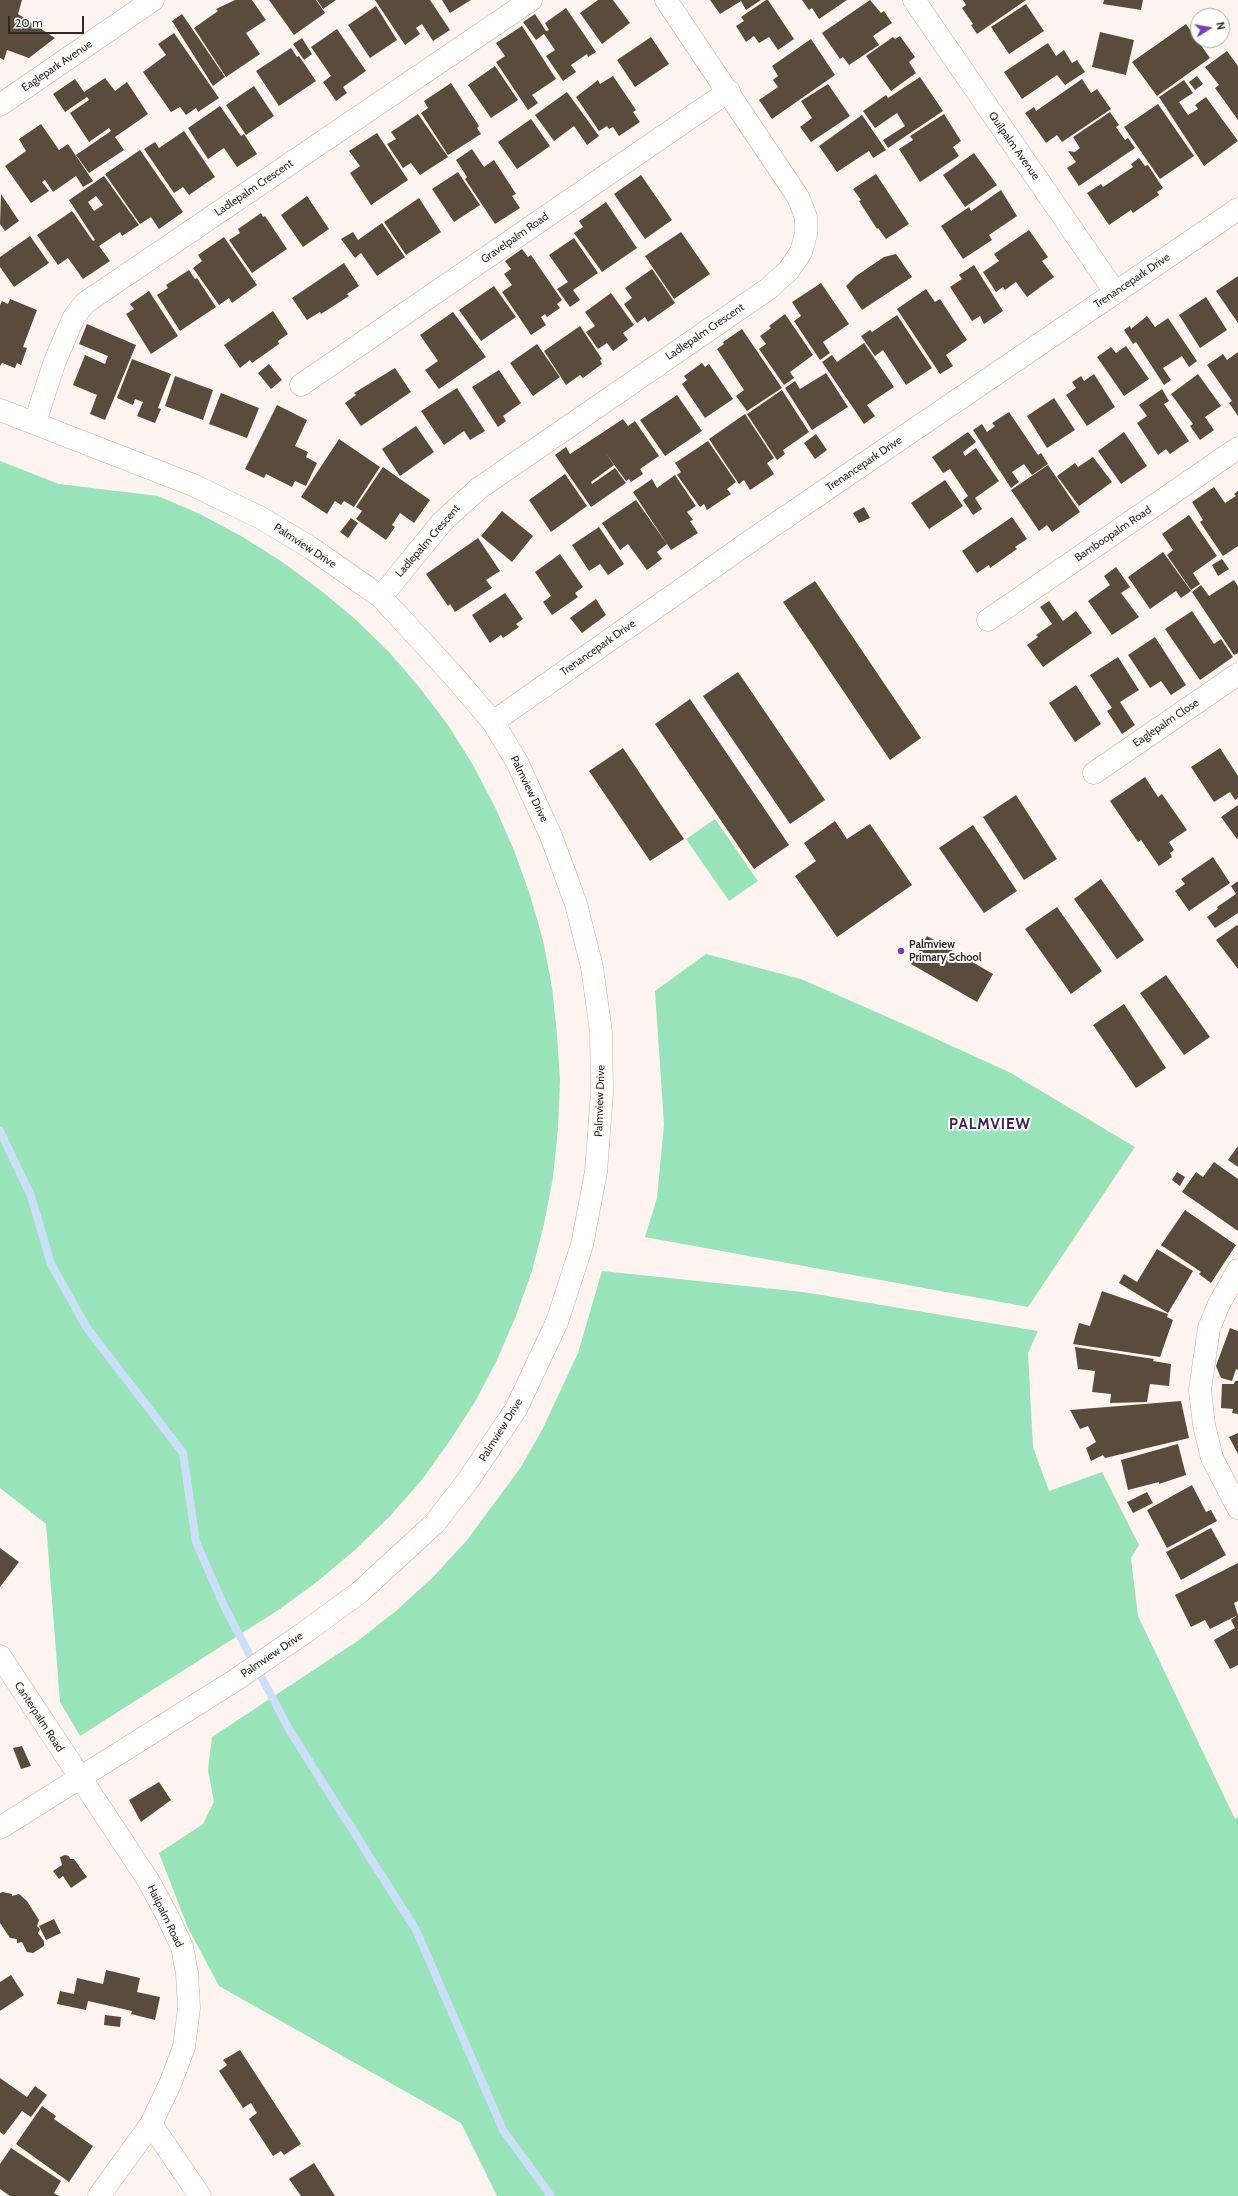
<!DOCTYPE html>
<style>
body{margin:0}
#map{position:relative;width:1238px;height:2196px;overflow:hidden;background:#fdf4ef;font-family:Cabin,sans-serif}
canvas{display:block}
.north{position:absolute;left:1190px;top:8px;width:40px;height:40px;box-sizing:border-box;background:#fff;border:1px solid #aca9a7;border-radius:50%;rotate:79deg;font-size:11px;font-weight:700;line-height:16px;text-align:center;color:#2f2722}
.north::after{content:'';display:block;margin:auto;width:14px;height:18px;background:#7840b6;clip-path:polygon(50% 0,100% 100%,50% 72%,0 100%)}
.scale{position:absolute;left:8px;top:16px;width:76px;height:18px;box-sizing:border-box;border:2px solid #2f2722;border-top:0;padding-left:5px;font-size:12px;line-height:14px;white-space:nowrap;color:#2f2722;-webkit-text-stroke:3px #fff;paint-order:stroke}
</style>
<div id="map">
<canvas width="1238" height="2196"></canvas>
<div class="north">N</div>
<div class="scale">20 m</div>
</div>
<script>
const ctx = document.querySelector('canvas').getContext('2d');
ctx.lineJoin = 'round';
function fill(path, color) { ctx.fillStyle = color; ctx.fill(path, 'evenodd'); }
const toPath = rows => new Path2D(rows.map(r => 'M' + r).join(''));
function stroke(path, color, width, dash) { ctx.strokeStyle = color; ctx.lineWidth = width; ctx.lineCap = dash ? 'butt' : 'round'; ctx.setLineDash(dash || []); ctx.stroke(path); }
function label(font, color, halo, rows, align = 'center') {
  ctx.font = font + ' Cabin,sans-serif'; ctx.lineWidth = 4; ctx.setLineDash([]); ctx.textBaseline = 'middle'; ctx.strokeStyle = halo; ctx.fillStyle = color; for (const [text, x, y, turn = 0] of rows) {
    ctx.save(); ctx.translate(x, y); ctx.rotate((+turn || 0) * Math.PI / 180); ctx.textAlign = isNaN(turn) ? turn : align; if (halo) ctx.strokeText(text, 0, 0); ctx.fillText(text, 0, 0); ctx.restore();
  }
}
fill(toPath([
 [0,461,59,484,158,496,200,514,241,536,281,561,319,589,355,619,389,652,420,688,448,725,473,765,495,807,514,850,530,895,543,940,552,987,557,1034,560,1081,558,1129,553,1177,544,1224,532,1271,516,1316,497,1360,475,1402,449,1442,421,1481,389,1517,355,1550,318,1581,280,1609,80,1736,60,1702,46,1524,0,1488],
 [715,819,758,881,729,901,686,839],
 [706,954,801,979,908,1026,1011,1073,1135,1147,1028,1307,645,1237,657,1198,664,1124,655,991],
 [602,1271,803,1292,1038,1331,1028,1353,1033,1447,1049,1491,1102,1472,1139,1545,1131,1558,1138,1616,1235,1819,1238,1817,1238,2196,497,2196,461,2123,219,1986,188,1928,159,1853,203,1824,214,1802,208,1770,212,1737,359,1640,397,1610,433,1577,467,1540,521,1467,542,1430,578,1353]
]), '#99e3bb');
stroke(toPath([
 [0,1131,31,1196,51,1264,87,1328,183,1453,196,1542,225,1608,290,1731,416,1930,503,2130,551,2196]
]), '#ccdff9', 8);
fill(toPath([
 [0,0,22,0,18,14,55,38,29,58,7,50,4,60,0,58],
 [235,0,252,0,266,20,246,33,260,54,226,77,194,28,218,11,216,9],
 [269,0,316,0,325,13,294,35],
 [317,0,336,0,323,9],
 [375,0,430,0,450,30,433,41,422,24,416,28,420,34,405,45],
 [442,0,471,0,450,13],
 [598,0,613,0,630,23,602,44,580,13],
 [710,0,761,0,746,10,741,1,720,14],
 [766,0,768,0,794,39,778,50,769,37,759,43,754,36,746,42,736,26,744,21,741,17],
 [802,0,847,0,819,19,812,8,809,10],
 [870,0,881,13,884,11,892,23,873,36,879,45,849,65,843,57,840,59,822,33],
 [963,0,1026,0,977,34,971,25,973,24,962,8,966,5],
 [1104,0,1143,0,1141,10,1103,4],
 [1026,4,1044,31,1009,54,991,27],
 [376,6,397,40,370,58,348,25],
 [566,8,596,52,588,57,587,54,571,65,576,72,563,81,546,56,555,50,544,34,536,40,523,22,535,14,546,31,549,30,545,23],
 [182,14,225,77,213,86,172,21],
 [1186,24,1210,58,1157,96,1132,62],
 [522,26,556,79,532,95,538,103,528,110,496,62,505,56,496,43],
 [337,29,366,71,343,87,347,93,336,101,323,82,331,76,311,47],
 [1100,32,1134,40,1126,75,1092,67],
 [174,33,219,98,198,112,196,108,186,115,180,107,171,112,143,72,166,55,158,44],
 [900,36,915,57,909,62,916,73,891,91,866,56,893,37,895,39],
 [651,37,669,64,635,87,617,60],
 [302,38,312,54,304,60,293,44],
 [811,39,835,75,772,119,759,100,778,87,773,80,778,76,772,66],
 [1048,43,1056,56,1064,50,1072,63,1077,60,1085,72,1065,85,1057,75,1022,99,1004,72],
 [291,48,297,57,299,56,316,81,279,106,256,71],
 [1227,51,1238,66,1238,120,1215,88,1219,85,1205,67],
 [495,66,518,100,491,118,468,85],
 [613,76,636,110,633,112,640,122,619,136,613,127,609,129,607,126,599,131,576,97,598,80,600,84],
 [1197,76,1203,84,1195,90,1189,82],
 [920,77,943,111,888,148,883,140,905,126,897,113,875,128,863,111,886,95,888,98],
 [105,78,115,91,127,82,148,114,115,137,124,150,89,173,76,155,111,131,109,128,89,142,70,113,89,100,87,97,65,112,53,94,75,79,84,92],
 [1082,79,1091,93,1097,89,1111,109,1062,142,1057,135,1046,143,1025,113,1034,107,1036,111],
 [1184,80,1193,93,1179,102,1188,115,1198,109,1195,105,1206,97,1238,141,1204,166,1159,97],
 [451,83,479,126,477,128,481,134,448,155,421,113,428,108,424,101],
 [828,84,850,116,811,142,800,127,812,118,801,101],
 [254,86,274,116,246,135,226,105],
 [567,92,599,136,587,145,574,126,554,141,535,115],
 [1158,104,1194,156,1160,179,1124,127],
 [220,106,241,136,244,134,257,154,237,167,224,148,208,159,188,128],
 [1110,112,1119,125,1116,127,1125,140,1128,138,1135,148,1079,186,1067,168,1076,162,1068,151,1075,152,1080,148,1073,137],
 [418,114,448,157,420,175,411,163,403,168,387,144,396,139,391,132],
 [944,114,961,141,953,147,959,156,920,182,899,149,913,140,910,136],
 [862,115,886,150,873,158,869,151,837,172,819,146],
 [531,119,550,146,517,169,498,142],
 [41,124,59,150,68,144,93,181,83,187,76,176,53,192,45,180,42,182,49,191,31,203,5,166,26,151,19,139],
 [184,131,215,177,189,195,183,187,174,193,144,149,155,142,159,148],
 [377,133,408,180,371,205,350,173,360,166,349,151],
 [472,149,484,167,494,160,516,194,512,196,520,208,495,224,465,179,467,177,456,160],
 [140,150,183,212,159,229,151,217,140,224,105,174],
 [974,153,997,185,965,207,943,175],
 [1139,158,1145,166,1148,165,1163,188,1157,192,1159,195,1133,213,1131,210,1109,225,1087,193,1101,184,1103,187,1133,167,1131,164],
 [458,172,480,205,454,222,432,189],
 [876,174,909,224,886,239,878,228,877,229,859,201,861,200,853,189],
 [641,175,672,220,645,239,614,194],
 [104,176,139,225,122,236,120,232,99,246,110,261,83,279,68,258,58,265,37,235,72,211,93,241,95,240,69,200],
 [96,196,103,205,94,211,88,202],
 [1001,190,1017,216,989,235,992,240,963,259,941,226,969,207,971,211],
 [1,194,19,221,5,231,0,224],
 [307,196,329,229,303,247,281,215],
 [419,198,441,232,406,255,384,222],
 [606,202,637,248,602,272,574,233,583,227,579,221],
 [261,213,263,217,265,216,287,249,252,273,229,240,240,233,238,229],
 [382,223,405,257,377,276,361,253,355,258,341,239,353,232,358,240],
 [1029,230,1048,257,1042,261,1054,277,1027,297,1016,282,1005,290,1003,287,996,292,983,272,999,261,994,254],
 [681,232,710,274,674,299,645,256],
 [30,236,49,263,14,287,0,267,0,257],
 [224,237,257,285,232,303,229,298,219,305,193,268,202,261,198,255],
 [574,238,598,273,573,290,580,300,570,307,557,289,568,282,549,255],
 [522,249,528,257,531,255,562,300,557,304,560,308,547,317,545,314,541,317,546,325,531,335,502,292,512,285,504,274,511,269,505,261],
 [896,254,912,277,862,310,846,286,856,276,884,257],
 [344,263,359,286,347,294,349,296,321,314,320,312,307,320,292,298],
 [974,265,1003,311,984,324,980,316,972,321,950,287,962,279,959,275],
 [652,269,675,303,648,322,645,317,637,323,624,304,632,298,625,288],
 [189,270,195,279,197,278,216,307,180,331,157,295,168,288,166,285],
 [1238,276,1238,323,1216,291],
 [821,283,849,324,823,342,830,353,820,360,794,321,801,316,792,302],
 [494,286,516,317,481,341,459,310],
 [926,289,935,302,940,299,967,340,946,355,953,366,940,374,897,309],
 [149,291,178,336,151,354,126,314,134,309,130,304],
 [611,293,634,325,623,333,628,340,613,351,607,343,598,349,586,332,595,326,585,312],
 [1206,297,1227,330,1200,348,1179,315],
 [10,299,37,310,23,347,27,348,21,365,17,363,15,368,2,363,0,366,0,305,2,301,8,304],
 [273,311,288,334,278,341,279,344,252,363,250,360,240,368,224,345],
 [453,312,486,357,439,389,425,370,438,361,420,335],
 [785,314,813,355,790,372,794,378,784,385,759,349,766,344,760,336,771,328,769,326],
 [897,315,932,368,906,385,883,350,875,356,861,336,870,330,872,332],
 [1147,316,1155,327,1168,318,1197,361,1189,367,1182,356,1163,368,1171,380,1164,385,1136,342,1133,344,1124,330,1130,326,1131,329],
 [87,324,136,345,105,420,90,414,97,395,73,385,85,355,105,364,108,356,79,344],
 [580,326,602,359,600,360,602,364,583,378,580,375,566,385,544,351],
 [742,329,782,388,747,411,736,396,744,390,717,349,724,344,723,342],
 [864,343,894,387,867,405,875,416,864,424,822,362,832,355,837,362],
 [537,344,560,377,533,396,510,363],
 [1126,346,1149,379,1124,396,1097,357,1111,347,1116,353],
 [1238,352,1238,416,1229,403,1232,401,1207,365,1223,354,1227,360],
 [132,359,171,374,158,408,161,409,155,423,137,416,143,402,135,399,133,405,117,398],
 [702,363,705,367,709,364,733,399,705,418,682,384,687,380,684,376],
 [269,364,282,380,271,389,258,373],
 [395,368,411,392,361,426,345,403,356,395,354,393],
 [499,370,521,403,503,416,506,421,498,427,472,387],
 [826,373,848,407,812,430,785,388,795,381,800,389],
 [1094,374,1115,407,1087,426,1066,395,1076,388,1072,382,1081,376,1084,381],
 [1198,374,1221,406,1205,417,1214,430,1200,440,1190,426,1193,424,1171,394],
 [175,376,213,390,203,420,165,406],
 [457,388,485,431,470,440,464,431,444,445,421,411],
 [1162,389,1169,401,1164,404,1189,441,1170,454,1166,449,1158,455,1137,423,1147,416,1139,405],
 [782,390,809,432,783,450,785,454,777,460,747,414],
 [221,393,259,408,247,438,209,424],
 [677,395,702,431,665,456,640,420],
 [1054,398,1075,430,1047,448,1027,416],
 [277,405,307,420,295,446,308,452,306,457,317,463,306,486,295,481,292,487,266,474,264,478,245,469],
 [1009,412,1038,455,1041,453,1048,464,1032,475,1024,464,1012,472,1019,482,1011,488,973,430,982,424,987,432,995,426,992,423],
 [745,414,774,458,767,463,774,474,750,490,744,480,739,484,709,439],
 [623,419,628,426,635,421,659,456,640,469,643,474,631,482,629,479,626,481,605,452,614,465,591,482,592,484,615,468,626,483,591,507,555,455,566,447,570,454],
 [416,426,434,452,400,476,382,449],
 [968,432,976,442,963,452,965,456,976,448,999,481,975,498,982,509,973,515,963,500,968,496,950,469,943,473,932,457],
 [1124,432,1147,466,1121,484,1098,451],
 [816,434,827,450,815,459,804,443],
 [339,439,380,467,354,507,344,501,341,505,335,501,327,514,301,497],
 [708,441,736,482,727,489,731,494,707,510,704,504,700,507,677,475,681,472,675,463],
 [1093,457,1112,482,1079,506,1057,476,1075,463,1078,467],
 [1048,465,1080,512,1052,532,1047,525,1039,531,1011,490],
 [383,467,430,500,414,523,400,513,392,525,395,527,386,540,356,519,362,511,356,507],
 [565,474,587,506,551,532,529,500],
 [675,475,696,506,687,512,693,520,690,521,698,533,671,550,633,492,652,479,657,488],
 [945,480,963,506,929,529,911,503],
 [1214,487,1225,503,1236,496,1234,494,1238,491,1238,546,1223,556,1200,522,1203,520,1192,502],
 [636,500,667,544,657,552,662,559,647,570,628,544,620,550,602,523],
 [864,507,870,518,859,523,853,513],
 [502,511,533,536,512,562,481,536],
 [1189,515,1217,556,1193,573,1200,584,1191,590,1167,555,1173,550,1162,534],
 [1012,517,1027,539,1015,547,1017,549,990,568,989,565,977,573,962,551],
 [351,518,358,523,348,538,340,532],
 [599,527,624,564,608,575,600,564,589,571,572,545],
 [478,538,500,571,486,580,492,588,455,612,450,604,448,606,426,574],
 [1163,552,1191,591,1181,598,1176,591,1150,609,1128,577],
 [560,554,583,587,575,593,578,597,552,615,543,602,551,596,535,572],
 [1222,559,1229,569,1218,576,1212,565],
 [1116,567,1130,587,1121,593,1139,617,1112,635,1088,601,1110,585,1104,576],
 [1234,580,1238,586,1238,653,1234,655,1192,592,1201,585,1209,596],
 [815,581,921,738,890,760,783,602],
 [505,593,523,619,516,624,519,627,503,638,501,635,490,643,472,615],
 [596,599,606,615,582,633,570,618],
 [1049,601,1063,621,1076,611,1092,633,1043,667,1027,645,1038,637,1036,635,1052,624,1040,607],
 [1192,611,1214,644,1221,639,1233,657,1200,680,1165,629],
 [1155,637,1186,685,1171,695,1161,681,1150,688,1128,655],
 [1118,657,1139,690,1120,702,1135,725,1122,734,1107,711,1112,708,1090,675],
 [738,672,825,800,790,824,703,696],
 [1076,685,1101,724,1075,742,1049,703],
 [690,699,789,845,754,869,655,724],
 [623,748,684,839,650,861,589,771],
 [1220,748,1238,776,1238,798,1235,800,1230,792,1214,802,1191,767],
 [1145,777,1158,797,1162,794,1187,830,1169,842,1174,850,1170,853,1172,857,1159,866,1141,840,1138,842,1110,801],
 [1016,795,1057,859,1024,880,983,817],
 [1238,805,1238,838,1237,839,1221,817],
 [835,821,847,839,870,824,912,885,837,937,795,876,816,861,804,843],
 [973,825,1017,891,984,913,939,848],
 [1213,857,1230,883,1189,911,1175,891,1185,884,1181,879],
 [1101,879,1144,940,1117,959,1074,899],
 [1238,881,1238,913,1215,928,1207,917,1218,909,1217,907,1236,894,1231,886],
 [1057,907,1102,971,1071,994,1025,929],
 [1237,925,1238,926,1238,969,1216,940],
 [927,936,993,974,977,1002,911,964],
 [1166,975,1210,1037,1184,1055,1140,993],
 [1124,1004,1166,1068,1136,1088,1093,1025],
 [1238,1146,1238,1167,1228,1160],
 [1214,1162,1238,1179,1238,1231,1182,1192,1196,1172,1203,1177],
 [1177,1172,1185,1177,1180,1186,1172,1180],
 [1185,1210,1236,1245,1211,1283,1199,1274,1201,1272,1161,1245],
 [1157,1249,1193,1271,1168,1313,1119,1283,1124,1274,1137,1282],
 [1102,1291,1168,1314,1167,1317,1173,1320,1160,1357,1073,1344,1079,1323,1090,1326],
 [1230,1328,1238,1331,1238,1370,1236,1369,1232,1381,1221,1378,1216,1366],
 [1075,1347,1154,1359,1153,1361,1171,1364,1169,1386,1150,1384,1147,1402,1110,1403,1111,1394,1092,1392,1095,1371,1078,1369],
 [1235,1381,1238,1381,1238,1414,1232,1413,1233,1409,1221,1408,1222,1384,1234,1384],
 [1181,1401,1189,1438,1105,1458,1103,1455,1091,1461,1086,1448,1096,1442,1088,1426,1080,1429,1070,1410],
 [1238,1433,1238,1454,1229,1437],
 [1178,1444,1186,1475,1159,1484,1159,1482,1128,1490,1121,1460],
 [1192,1485,1206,1512,1211,1510,1217,1521,1167,1548,1147,1510],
 [1147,1492,1153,1503,1133,1513,1127,1502],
 [1211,1528,1226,1555,1181,1580,1166,1552],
 [0,1548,19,1562,0,1587],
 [1238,1563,1238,1601,1234,1603,1238,1615,1210,1629,1205,1620,1191,1627,1175,1595],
 [1238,1615,1238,1665,1230,1669,1214,1640,1235,1628,1231,1620],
 [22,1746,31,1766,21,1769,13,1748],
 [159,1782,171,1800,141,1822,129,1800],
 [65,1855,69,1856,70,1859,74,1859,87,1877,71,1888,63,1876,59,1879,53,1871,62,1865,60,1857],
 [3,1892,12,1894,12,1896,19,1894,27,1901,39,1920,37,1926,40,1929,38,1933,44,1941,44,1946,33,1953,27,1952,22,1942,17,1943,17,1939,10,1938,0,1923,0,1893],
 [54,1919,61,1933,46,1940,39,1926],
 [106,1970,140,1978,137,1992,160,1997,155,2020,131,2014,132,2011,88,2001,86,2010,57,2004,60,1991,74,1994,77,1978,103,1984],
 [11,1975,24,1995,0,2011,0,1982],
 [105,2015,121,2017,120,2027,104,2025],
 [240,2050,301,2144,284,2155,281,2151,273,2156,249,2119,257,2113,251,2103,243,2108,219,2071,227,2065,223,2060],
 [0,2078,27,2097,35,2086,47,2095,31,2117,22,2111,4,2135,0,2132],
 [42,2106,56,2116,54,2119,93,2146,69,2182,16,2144],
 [11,2148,61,2181,54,2193,59,2196,10,2196,0,2189,0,2164],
 [314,2163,335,2196,301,2196,289,2179]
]), '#5a4c3d');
const minor = toPath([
 [914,0,1115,292],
 [0,105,153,0],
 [301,385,729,91],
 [0,410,193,485,261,518,311,548,381,597,450,672,493,722,517,762,551,836,576,904,592,967,601,1032,602,1092,596,1172,582,1245,557,1322,516,1409,469,1479,435,1523,360,1592,304,1633,234,1681,0,1828],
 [35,422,55,361,74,317,85,303,531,0],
 [381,597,442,522,478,489,768,289,789,270,801,252,806,234,806,217,798,197,666,0],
 [988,620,1238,448],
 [493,722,752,540,1238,209],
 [1094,773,1238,674],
 [1238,1270,1219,1304,1209,1328,1200,1390,1204,1425,1212,1458,1238,1508],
 [0,1656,148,1880,167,1915,182,1947,187,1973,189,2008,184,2047,171,2082,151,2124,99,2196],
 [151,2124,200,2196]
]);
stroke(minor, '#c6b1a4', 23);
stroke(minor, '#fff', 22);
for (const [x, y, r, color] of [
 [901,951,4,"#7840b6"]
]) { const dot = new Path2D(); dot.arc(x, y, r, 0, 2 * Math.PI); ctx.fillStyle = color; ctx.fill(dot); stroke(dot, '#fff', 1.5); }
label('11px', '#2f2722', '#fff', [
 ["Eaglepark Avenue",57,66,-34],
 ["Quilpalm Avenue",1014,146,55],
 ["Ladlepalm Crescent",254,188,-34],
 ["Gravelpalm Road",515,238,-35],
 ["Trenancepark Drive",1132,281,-34],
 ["Ladlepalm Crescent",705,332,-34],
 ["Trenancepark Drive",864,464,-34],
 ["Bamboopalm Road",1113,534,-34],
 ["Ladlepalm Crescent",428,541,-49],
 ["Palmview Drive",305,546,33],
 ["Trenancepark Drive",598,648,-35],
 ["Eaglepalm Close",1166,723,-34],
 ["Palmview Drive",529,789,64],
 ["Palmview Drive",600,1101,-88],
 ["Palmview Drive",501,1430,-58],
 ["Palmview Drive",272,1655,-34],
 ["Canterpalm Road",39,1717,57],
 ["Hailpalm Road",165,1916,64]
]);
label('bold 11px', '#2f2722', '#fff', [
 ["Palmview",909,945],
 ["Primary School",909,958]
], 'left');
ctx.letterSpacing = '1px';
label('bold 15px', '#3d235c', '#fff', [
 ["PALMVIEW",990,1125]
]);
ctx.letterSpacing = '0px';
</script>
